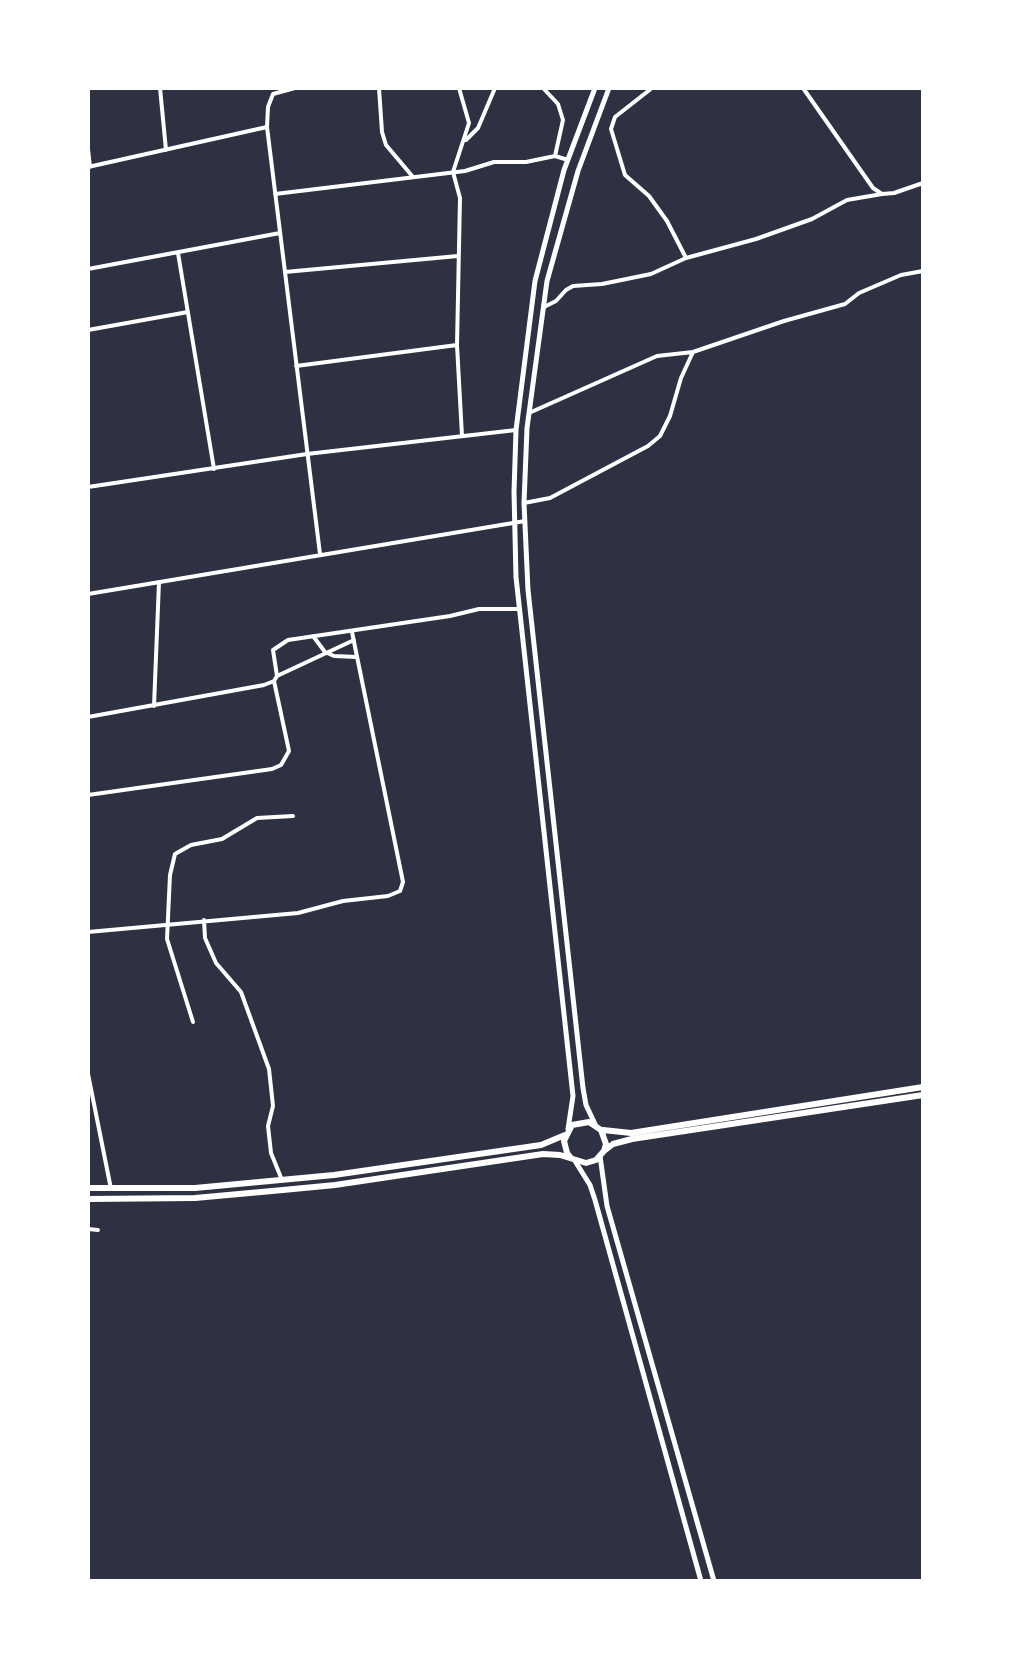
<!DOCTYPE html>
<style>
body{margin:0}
#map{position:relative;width:1011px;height:1669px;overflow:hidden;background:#2d3142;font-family:Jost,sans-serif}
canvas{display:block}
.frame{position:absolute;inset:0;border:90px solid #fff;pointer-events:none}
</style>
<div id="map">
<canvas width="1011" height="1669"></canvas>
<div class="frame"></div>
</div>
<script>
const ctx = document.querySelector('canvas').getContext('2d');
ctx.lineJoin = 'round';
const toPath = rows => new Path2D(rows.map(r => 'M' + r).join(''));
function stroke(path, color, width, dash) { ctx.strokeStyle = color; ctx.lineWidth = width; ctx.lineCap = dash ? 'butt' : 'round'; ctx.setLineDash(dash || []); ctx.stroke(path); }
stroke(toPath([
 [160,88,166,150],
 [295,88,273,94,268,107,267,127,320,554],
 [379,88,382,132,386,145,413,177],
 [459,88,469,123,453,172,460,198,457,345,462,436],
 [543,88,558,104,563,120,555,156],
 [652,88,615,117,611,129,625,175,649,196,667,221,686,258],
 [803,88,873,188,882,194,894,193,923,183],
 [466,140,478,128,495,88],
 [88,149,90,167],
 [88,167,267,127],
 [275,194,465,171,494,162,526,162,555,156,568,160],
 [178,253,214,469],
 [88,269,280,233],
 [285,272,458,256],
 [544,307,556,301,566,290,573,286,602,284,651,274,686,258,756,239,812,219,847,200,882,194],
 [88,330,188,312],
 [296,366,457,345],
 [529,413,657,356,693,352,784,321,845,304,859,293,901,275,923,271],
 [88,472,88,474],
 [88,487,307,454,516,430],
 [524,503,550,498,648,446,660,436,670,416,681,378,693,352],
 [88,594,525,521],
 [313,636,325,652,334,656,357,657],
 [277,676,354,640],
 [154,706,159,582],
 [88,717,264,685,274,681,277,676,273,650,288,640,450,616,479,609,520,609],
 [88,795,272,769,281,765,289,751,274,681],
 [204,920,205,938,216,963,241,992,269,1069,273,1106,268,1126,271,1153,282,1180],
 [88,932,298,913,343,901,388,896,400,891,403,882,352,632],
 [193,1022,167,939,170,875,175,854,191,845,222,839,257,818,293,816],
 [88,1074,111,1189],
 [88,1229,98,1230]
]), '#fff', 4);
stroke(toPath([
 [595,1124,586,1105,583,1088,528,590,524,503,527,428,547,281,578,171,609,88],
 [568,1129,573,1096,516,577,514,492,516,430,535,281,564,170,595,88],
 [600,1156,607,1206,714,1581],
 [575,1161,590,1185,595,1200,701,1581]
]), '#fff', 5);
stroke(toPath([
 [603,1130,631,1133,923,1087],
 [604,1151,613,1144,632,1139,923,1095],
 [88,1188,195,1188,334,1175,541,1145,565,1135],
 [88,1199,195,1198,283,1190,335,1185,543,1154,560,1155,586,1163,596,1160,604,1151,606,1144,601,1130,589,1122,572,1125,564,1141,567,1153,571,1158]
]), '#fff', 6);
</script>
